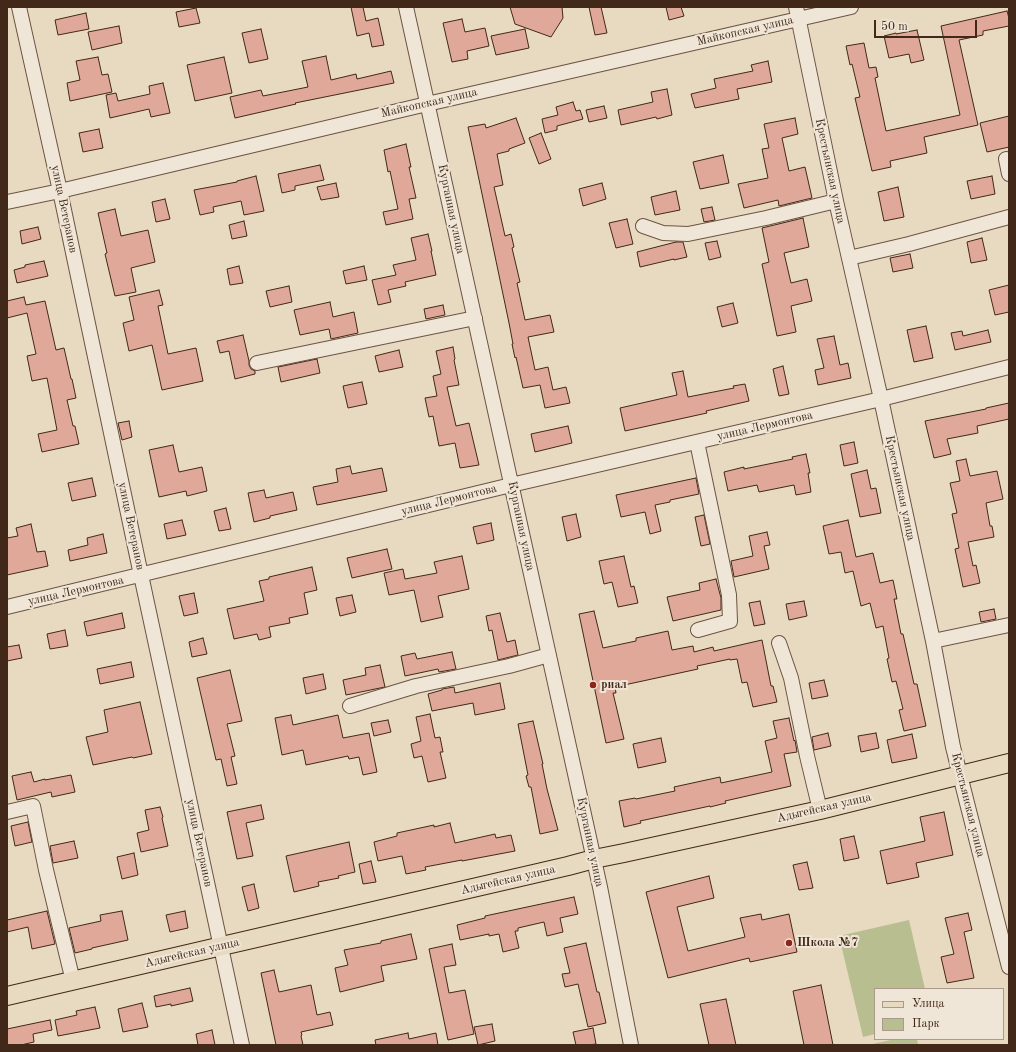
<!DOCTYPE html>
<meta charset="utf-8">
<style>
body{margin:0}
#map{position:relative;width:1016px;height:1052px;overflow:hidden;background:#e8d9c1;font-family:"Old Standard TT",serif}
canvas{display:block}
.frame{position:absolute;inset:0;border:8px solid #412818;pointer-events:none}
.legend{position:absolute;left:874px;top:988px;width:130px;height:52px;box-sizing:border-box;background:#f0e6d7;border:1px solid #aa9a8b;margin:0;padding:5px 7px;list-style:none;font-size:12px;color:#412818}
.legend li{display:flex;align-items:center;gap:8px;height:20px}
.legend b{width:20px;border:1px solid #aa9a8b}
.scale{position:absolute;left:874px;top:20px;width:103px;height:18px;box-sizing:border-box;border:2px solid #412818;border-top:0;padding-left:5px;font-size:12px;line-height:14px;white-space:nowrap;color:#412818;-webkit-text-stroke:3px #f0e6d7;paint-order:stroke}
</style>
<div id="map">
<canvas width="1016" height="1052"></canvas>
<div class="frame"></div>
<ul class="legend">
<li><b style="height:5px;background:#e8d9c1"></b>Улица</li>
<li><b style="height:11px;background:#b9be91"></b>Парк</li>
</ul>
<div class="scale">50 m</div>
</div>
<script>
const ctx = document.querySelector('canvas').getContext('2d');
ctx.lineJoin = 'round';
function fill(path, color) { ctx.fillStyle = color; ctx.fill(path, 'evenodd'); }
const toPath = rows => new Path2D(rows.map(r => 'M' + r).join(''));
function stroke(path, color, width, dash) { ctx.strokeStyle = color; ctx.lineWidth = width; ctx.lineCap = dash ? 'butt' : 'round'; ctx.setLineDash(dash || []); ctx.stroke(path); }
function label(font, color, halo, rows, align = 'center') {
  ctx.font = font + ' "Old Standard TT",serif'; ctx.lineWidth = 4; ctx.setLineDash([]); ctx.textBaseline = 'middle'; ctx.strokeStyle = halo; ctx.fillStyle = color; for (const [text, x, y, turn = 0] of rows) {
    ctx.save(); ctx.translate(x, y); ctx.rotate((+turn || 0) * Math.PI / 180); ctx.textAlign = isNaN(turn) ? turn : align; if (halo) ctx.strokeText(text, 0, 0); ctx.fillText(text, 0, 0); ctx.restore();
  }
}
fill(toPath([
 [909,920,925,989,875,989,875,1034,863,1037,839,936],
 [895,1039,917,1039,918,1045,868,1045]
]), '#b9be91');
const building = toPath([
 [351,7,363,7,366,21,378,18,384,45,372,47,369,33,357,36,351,7],
 [510,7,562,7,563,18,551,37,515,24,510,7],
 [589,7,601,7,607,33,595,35,589,7],
 [666,7,681,7,684,16,669,20,666,7],
 [196,8,200,23,179,27,176,12,196,8],
 [1007,11,1009,18,1009,26,983,31,983,35,959,40,978,125,924,137,927,153,890,161,891,167,872,171,855,98,860,97,852,64,850,65,846,46,864,43,869,68,876,67,878,77,875,78,886,131,960,115,941,26,1007,11],
 [86,13,89,29,58,35,55,20,86,13],
 [462,19,465,32,485,28,489,46,467,51,468,59,452,62,443,23,462,19],
 [119,26,122,43,92,50,88,32,119,26],
 [261,29,268,59,249,63,242,33,261,29],
 [525,29,529,48,496,55,491,36,525,29],
 [917,30,924,60,911,63,909,54,889,58,884,36,896,33,896,34,917,30],
 [326,56,331,80,356,74,357,79,391,71,394,83,295,103,296,104,235,118,230,97,261,90,263,96,308,87,302,61,326,56],
 [98,57,102,75,108,74,112,92,70,101,67,83,80,80,76,61,98,57],
 [224,57,232,93,195,101,187,65,224,57],
 [768,61,772,82,737,89,739,99,695,108,691,94,716,88,714,79,753,71,751,65,768,61],
 [163,83,170,113,151,117,149,109,110,118,106,95,116,93,118,101,150,94,149,86,163,83],
 [667,89,672,115,657,119,656,117,621,125,618,110,653,102,651,92,667,89],
 [573,102,576,111,580,110,583,119,557,126,557,130,545,133,542,119,558,115,556,107,573,102],
 [604,106,607,118,589,122,586,110,604,106],
 [1009,116,1009,147,987,152,980,123,1009,116],
 [516,118,525,143,509,149,509,151,497,154,503,185,494,187,505,236,511,234,514,247,512,248,520,282,517,283,525,320,550,315,554,332,528,337,535,370,548,367,553,390,566,387,570,403,545,408,540,385,523,388,516,357,515,358,512,344,513,344,509,323,468,127,485,124,486,128,516,118],
 [795,118,798,134,782,138,789,171,805,167,812,198,779,206,778,200,744,208,738,184,768,178,762,149,769,148,764,124,795,118],
 [99,129,103,148,83,152,79,133,99,129],
 [541,133,551,159,539,164,529,138,541,133],
 [406,144,411,167,409,167,416,198,409,199,413,219,386,225,383,212,398,209,390,171,388,172,384,150,406,144],
 [723,155,729,183,700,189,693,162,723,155],
 [320,165,324,180,295,186,295,190,282,193,278,174,320,165],
 [256,176,264,211,244,215,241,201,213,207,214,212,200,215,194,190,237,182,237,181,256,176],
 [992,176,995,194,971,199,967,181,992,176],
 [336,183,339,197,321,200,317,187,336,183],
 [602,183,606,199,583,206,579,189,602,183],
 [898,187,904,217,884,221,878,192,898,187],
 [676,191,680,210,655,215,651,197,676,191],
 [165,199,170,219,156,222,152,202,165,199],
 [712,207,715,220,704,222,701,209,712,207],
 [115,209,121,236,148,230,155,262,131,268,136,292,115,296,105,254,107,253,98,213,115,209],
 [803,218,809,247,784,253,791,283,807,279,812,301,791,306,796,332,777,336,762,264,769,262,762,228,803,218],
 [627,219,633,244,616,248,609,223,627,219],
 [244,221,247,236,232,239,229,225,244,221],
 [38,227,41,239,22,244,20,231,38,227],
 [428,234,432,251,431,251,436,275,405,282,406,286,388,290,391,302,378,305,372,280,396,275,393,265,416,260,411,238,428,234],
 [982,238,987,260,971,263,967,242,982,238],
 [717,241,721,257,709,260,705,243,717,241],
 [676,242,683,242,687,257,674,260,674,259,640,267,637,252,676,242],
 [910,254,913,268,893,272,890,258,910,254],
 [44,261,48,276,17,283,14,270,25,267,25,265,44,261],
 [239,266,243,283,230,285,227,269,239,266],
 [364,266,367,280,346,284,343,271,364,266],
 [1009,285,1009,312,995,315,989,290,1009,285],
 [289,286,292,302,270,307,266,291,289,286],
 [159,290,163,305,158,306,168,354,196,348,203,381,162,390,152,345,129,351,123,323,134,320,129,297,159,290],
 [24,297,26,305,45,301,56,350,64,348,71,379,72,379,76,398,67,400,73,426,75,426,79,444,42,452,38,434,57,430,47,378,32,381,27,356,36,354,27,313,7,318,7,301,24,297],
 [330,302,333,317,354,312,358,333,331,339,329,329,300,335,294,310,330,302],
 [733,303,738,323,722,327,717,307,733,303],
 [443,305,445,315,426,319,424,309,443,305],
 [926,326,933,358,914,362,907,330,926,326],
 [988,330,991,342,955,350,951,333,962,331,963,336,988,330],
 [243,335,249,361,249,365,251,369,255,371,255,374,235,379,229,351,220,353,217,341,243,335],
 [834,336,840,365,848,363,851,378,818,385,815,370,824,368,817,339,834,336],
 [453,347,455,359,454,360,459,385,447,387,456,426,469,423,479,465,460,468,455,443,439,446,433,416,429,417,425,398,437,396,433,376,441,374,436,351,453,347],
 [399,350,403,367,379,372,375,356,399,350],
 [317,359,320,373,281,382,278,367,317,359],
 [783,366,789,394,779,396,773,369,783,366],
 [683,371,688,397,734,388,733,386,745,384,749,401,706,411,707,413,625,431,620,408,677,395,672,373,683,371],
 [362,382,367,404,348,408,343,386,362,382],
 [1009,403,1009,419,977,426,978,433,947,439,951,454,934,458,925,421,986,409,986,408,1009,403],
 [129,421,132,437,122,440,118,423,129,421],
 [568,426,572,443,535,452,531,434,568,426],
 [854,442,858,463,844,466,840,445,854,442],
 [173,445,179,472,202,467,207,491,187,496,186,491,159,497,149,450,173,445],
 [806,454,810,473,808,473,811,492,796,495,794,485,759,492,757,485,728,491,724,472,744,467,744,469,793,459,792,457,806,454],
 [966,459,970,476,997,471,1003,499,986,503,990,526,992,526,994,537,968,542,973,566,976,565,980,583,963,587,955,549,959,548,952,514,957,513,950,483,960,481,956,461,966,459],
 [350,466,352,474,382,468,387,491,317,505,313,487,338,482,336,469,350,466],
 [867,470,871,489,876,488,881,513,860,517,851,474,867,470],
 [92,478,96,496,72,501,68,483,92,478],
 [696,478,699,494,670,500,670,502,655,505,661,531,650,534,645,512,621,517,616,495,696,478],
 [264,490,266,498,293,492,297,510,270,516,270,518,254,522,248,493,264,490],
 [226,508,231,529,219,531,214,511,226,508],
 [576,514,581,537,567,541,562,517,576,514],
 [704,515,710,544,701,546,695,517,704,515],
 [182,520,186,535,167,539,164,524,182,520],
 [848,520,856,557,873,553,880,583,893,580,897,599,894,599,901,634,903,634,914,684,917,684,926,726,904,731,899,710,903,709,896,681,892,682,887,659,889,658,883,626,876,628,870,603,861,606,853,571,845,573,841,552,829,554,823,526,848,520],
 [491,523,494,540,477,544,473,527,491,523],
 [31,524,37,552,45,551,48,566,7,575,7,538,18,536,16,528,31,524],
 [767,532,770,545,764,546,769,569,734,577,731,561,753,556,749,536,767,532],
 [103,534,107,553,70,561,68,550,88,545,87,538,103,534],
 [387,549,392,569,352,578,347,558,387,549],
 [462,556,469,589,438,596,443,617,421,622,414,590,389,595,384,573,403,569,405,579,437,573,434,562,462,556],
 [624,556,631,587,634,586,638,603,618,607,612,582,604,584,599,561,624,556],
 [312,567,317,590,304,593,308,614,289,618,290,623,269,627,271,637,259,640,257,634,234,639,227,609,264,601,259,581,269,579,269,577,312,567],
 [716,579,721,598,721,610,673,621,667,597,700,590,699,583,716,579],
 [194,593,198,613,184,616,179,596,194,593],
 [352,595,356,612,340,616,336,598,352,595],
 [760,601,765,624,754,626,749,603,760,601],
 [804,601,807,616,789,620,786,604,804,601],
 [994,609,996,619,981,622,979,612,994,609],
 [594,611,603,648,636,641,636,638,668,631,672,650,693,646,694,652,713,647,714,651,762,640,771,686,773,686,777,702,753,707,747,682,742,683,737,659,730,660,730,659,697,666,698,669,615,687,616,693,613,693,624,739,606,743,579,614,594,611],
 [122,613,125,628,87,636,84,622,122,613],
 [500,613,507,642,515,640,518,655,498,660,492,630,489,631,486,616,500,613],
 [65,630,68,646,50,649,47,634,65,630],
 [203,638,207,654,192,657,189,642,203,638],
 [19,645,22,658,7,661,7,647,19,645],
 [452,652,456,669,439,672,438,669,405,676,401,656,415,653,417,659,452,652],
 [131,662,134,677,100,684,97,669,131,662],
 [380,665,385,687,346,695,343,680,366,675,365,668,380,665],
 [230,670,242,721,227,724,235,756,231,757,237,784,227,786,221,759,216,760,197,678,230,670],
 [323,674,326,689,306,694,303,678,323,674],
 [824,680,828,696,812,699,809,683,824,680],
 [500,683,505,709,475,715,473,703,432,711,428,694,442,690,442,689,454,687,455,693,500,683],
 [140,702,152,754,133,758,132,757,93,765,86,737,108,732,104,710,140,702],
 [430,714,435,738,440,737,443,752,440,752,446,778,428,782,422,756,414,758,411,744,421,741,416,717,430,714],
 [291,715,293,725,338,715,343,738,369,733,377,772,363,775,359,757,349,759,348,756,306,765,303,750,282,755,275,718,291,715],
 [789,718,794,741,795,740,797,752,784,754,791,786,725,801,726,803,710,807,710,806,640,821,641,823,624,827,619,801,635,798,636,799,675,791,674,787,720,777,721,783,772,772,765,741,777,738,773,721,789,718],
 [388,720,391,732,374,736,371,723,388,720],
 [533,721,543,764,542,764,547,789,558,830,540,834,531,787,529,787,526,776,528,775,518,724,533,721],
 [828,733,831,746,814,750,812,737,828,733],
 [876,733,879,748,861,752,858,736,876,733],
 [912,734,917,758,892,763,887,740,912,734],
 [661,738,666,762,638,768,633,744,661,738],
 [31,772,34,782,45,779,45,780,71,775,75,792,52,797,51,792,17,800,12,776,31,772],
 [261,805,264,819,246,823,253,856,237,859,227,812,261,805],
 [160,807,163,817,162,818,168,846,141,852,137,833,149,830,145,810,160,807],
 [944,812,953,855,916,863,919,877,887,884,880,851,925,841,920,817,944,812],
 [28,822,32,842,15,846,11,826,28,822],
 [450,823,455,843,495,834,496,838,511,835,515,851,462,861,462,860,425,867,426,870,406,874,402,856,378,861,374,842,397,836,397,833,434,825,434,827,450,823],
 [854,836,859,858,844,861,840,839,854,836],
 [74,841,78,858,53,863,50,846,74,841],
 [349,842,355,872,338,876,339,878,318,882,319,886,294,892,286,856,349,842],
 [134,853,138,875,122,879,117,857,134,853],
 [371,861,376,882,363,884,359,864,371,861],
 [807,862,813,888,799,890,793,865,807,862],
 [709,876,714,898,677,907,688,951,745,937,740,918,761,914,762,920,789,914,797,952,750,962,749,958,668,978,646,892,709,876],
 [254,884,259,908,248,911,242,887,254,884],
 [574,897,578,914,560,918,563,932,547,936,544,922,518,928,518,931,515,931,519,948,503,952,499,934,489,936,489,934,460,940,457,925,485,918,485,916,499,913,574,897],
 [47,911,55,944,32,949,28,927,7,932,7,920,47,911],
 [122,911,128,940,92,948,92,949,75,953,69,928,101,921,100,915,122,911],
 [185,911,188,928,170,932,166,915,185,911],
 [968,913,972,930,964,932,974,978,947,983,941,957,954,954,945,918,968,913],
 [411,934,417,959,381,966,384,981,340,992,335,968,348,965,344,950,381,943,381,941,411,934],
 [586,943,597,992,599,992,606,1023,588,1027,578,984,565,987,562,974,570,973,564,948,586,943],
 [452,944,456,965,444,967,449,993,465,990,474,1034,448,1040,429,949,452,944],
 [274,970,279,992,311,985,317,1015,330,1012,333,1025,301,1032,302,1035,301,1036,303,1045,276,1045,261,973,274,970],
 [821,985,833,1045,804,1045,793,991,821,985],
 [190,988,193,1001,171,1006,171,1004,156,1007,154,996,190,988],
 [726,999,736,1045,709,1045,700,1004,726,999],
 [142,1003,148,1027,123,1032,118,1009,142,1003],
 [95,1007,100,1028,58,1036,55,1020,77,1015,76,1011,95,1007],
 [50,1020,52,1030,33,1034,34,1042,21,1045,7,1045,7,1029,50,1020],
 [492,1024,495,1041,478,1045,474,1027,492,1024],
 [593,1028,596,1044,589,1045,576,1045,573,1032,593,1028],
 [212,1030,215,1045,198,1045,196,1034,212,1030],
 [408,1033,409,1039,436,1033,438,1045,376,1045,375,1040,408,1033]
]);
fill(building, '#dfa899');
stroke(building, '#412818', 1);
const minor = toPath([
 [19,7,60,191,141,575,242,1045],
 [406,7,600,887,631,1045],
 [796,7,836,201,881,399,933,641,953,747,967,803,1009,967],
 [1006,159,1009,174],
 [7,202,60,191,427,104,851,7],
 [643,226,663,233,688,234,766,218,836,201],
 [849,258,909,244,1009,217],
 [257,363,475,318],
 [697,442,729,595,730,621,698,630],
 [7,607,511,485,881,399,1009,367],
 [933,641,1009,625],
 [779,643,791,678,807,756,820,810],
 [350,706,416,686,509,666,549,655],
 [7,812,33,806,46,870,73,981]
]);
const major = toPath([
 [7,996,222,946,568,866,594,859,624,853,820,810,1009,763]
]);
stroke(minor, '#6b5442', 16);
stroke(major, '#412818', 20);
stroke(minor, '#f0e6d7', 14);
stroke(major, '#e8d9c1', 18);
for (const [x, y, r, color] of [
 [593,685,4,"#8f2418"],
 [789,943,4,"#8f2418"]
]) { const dot = new Path2D(); dot.arc(x, y, r, 0, 2 * Math.PI); ctx.fillStyle = color; ctx.fill(dot); stroke(dot, '#f0e6d7', 1.5); }
label('12px', '#412818', '#f0e6d7', [
 ["Майкопская улица",745,31,-13],
 ["Майкопская улица",429,103,-13],
 ["Крестьянская улица",830,171,78],
 ["улица Ветеранов",64,209,78],
 ["Курганная улица",451,209,78],
 ["улица Лермонтова",765,426,-13],
 ["Крестьянская улица",900,488,78],
 ["улица Лермонтова",449,500,-14],
 ["улица Ветеранов",131,526,78],
 ["Курганная улица",521,526,78],
 ["улица Лермонтова",76,591,-13],
 ["Крестьянская улица",968,805,76],
 ["Адыгейская улица",824,808,-13],
 ["Курганная улица",590,842,78],
 ["улица Ветеранов",199,843,78],
 ["Адыгейская улица",508,880,-13],
 ["Адыгейская улица",192,953,-13]
]);
label('bold 12px', '#412818', '#f0e6d7', [
 ["риал",601,685],
 ["Школа №7",797,943]
], 'left');
</script>
